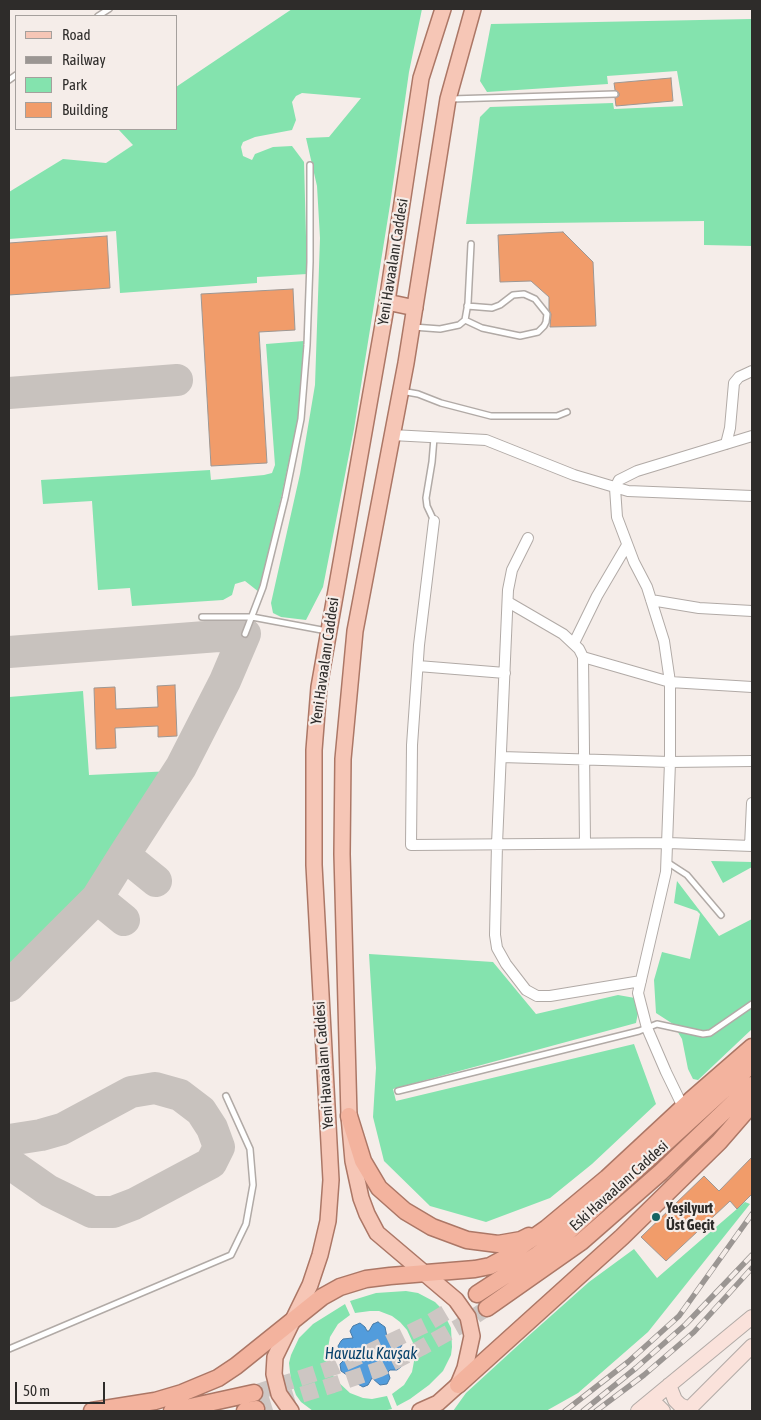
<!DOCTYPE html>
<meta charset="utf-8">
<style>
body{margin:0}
#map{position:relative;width:761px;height:1420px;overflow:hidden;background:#f5ede9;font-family:"Asap Condensed",sans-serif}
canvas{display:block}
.frame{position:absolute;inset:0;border:10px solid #2e2c2a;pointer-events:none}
.legend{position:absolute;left:15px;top:15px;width:162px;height:115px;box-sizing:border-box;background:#f5ede9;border:1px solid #a5a09d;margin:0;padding:6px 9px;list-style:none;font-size:15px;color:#2e2c2a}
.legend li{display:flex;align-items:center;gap:10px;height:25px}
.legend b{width:25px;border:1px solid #a5a09d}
.scale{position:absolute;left:15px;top:1382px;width:90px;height:22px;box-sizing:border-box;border:2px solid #2e2c2a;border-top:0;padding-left:6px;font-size:15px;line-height:18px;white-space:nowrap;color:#2e2c2a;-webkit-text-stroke:4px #f5ede9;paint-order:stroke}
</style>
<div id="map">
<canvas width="761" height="1420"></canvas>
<div class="frame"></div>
<ul class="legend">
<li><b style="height:6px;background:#f6c6b6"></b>Road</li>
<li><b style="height:6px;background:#9b9693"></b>Railway</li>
<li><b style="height:14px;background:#84e3ae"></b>Park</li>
<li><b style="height:14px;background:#f19c6a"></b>Building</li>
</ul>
<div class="scale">50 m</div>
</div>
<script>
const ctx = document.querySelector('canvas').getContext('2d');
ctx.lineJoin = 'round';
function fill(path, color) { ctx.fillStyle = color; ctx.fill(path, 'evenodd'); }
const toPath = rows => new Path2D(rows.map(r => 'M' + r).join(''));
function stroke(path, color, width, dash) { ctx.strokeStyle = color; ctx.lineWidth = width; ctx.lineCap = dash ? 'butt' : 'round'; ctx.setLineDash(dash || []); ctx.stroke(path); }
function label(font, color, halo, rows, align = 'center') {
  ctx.font = font + ' "Asap Condensed",sans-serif'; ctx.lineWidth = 4.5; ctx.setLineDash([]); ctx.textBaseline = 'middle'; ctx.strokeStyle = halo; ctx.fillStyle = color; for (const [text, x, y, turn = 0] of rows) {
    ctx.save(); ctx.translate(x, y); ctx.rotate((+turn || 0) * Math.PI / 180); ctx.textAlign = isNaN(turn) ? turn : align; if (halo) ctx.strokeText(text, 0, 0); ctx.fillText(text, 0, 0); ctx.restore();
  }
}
fill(toPath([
 [292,9,422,9,409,72,390,205,354,429,323,587,306,620,281,617,273,613,271,603,300,474,315,385,320,238,317,186,306,138,329,137,361,98,302,93,296,96,292,102,296,120,292,130,255,137,243,142,241,147,243,156,252,160,255,154,273,147,292,146,304,162,307,274,257,277,257,283,120,293,116,231,9,239,9,192,63,159,106,163,133,145,118,129,176,129,176,87],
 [752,19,752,246,704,245,704,221,466,224,480,117,490,107,613,103,614,109,683,106,677,71,607,76,608,84,487,92,480,81,491,24],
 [304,341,298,419,282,494,259,592,245,581,235,584,232,595,223,600,132,606,130,588,98,590,92,501,43,504,41,480,210,470,211,480,264,475,272,473,275,465,266,344],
 [83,691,89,775,172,771,100,874,41,942,9,973,9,697],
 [711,861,752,862,752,867,723,883],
 [677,881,719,936,752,919,752,1029,698,1080,693,1079,688,1069,682,1039,673,1024,656,1013,654,980,662,952,690,959,700,914,697,911,674,903],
 [369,954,493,962,536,1014,618,995,635,998,639,1008,636,1023,393,1089,396,1101,634,1044,656,1104,592,1164,550,1198,486,1222,430,1206,384,1161,373,1117,376,1068],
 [745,1202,750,1204,648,1332,578,1393,546,1411,453,1411,466,1393,525,1339,589,1282,634,1249,657,1278],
 [406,1291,418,1293,435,1302,441,1308,451,1328,452,1347,451,1355,443,1371,429,1385,410,1399,397,1406,392,1394,404,1385,412,1372,415,1356,413,1343,407,1330,400,1322,392,1316,379,1311,370,1311,355,1313,350,1301,376,1293],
 [345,1304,350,1315,338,1324,330,1337,327,1353,328,1366,335,1379,350,1393,363,1398,372,1399,387,1396,392,1409,383,1411,313,1411,301,1402,296,1395,291,1381,289,1363,291,1355,299,1338,313,1324]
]), '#84e3ae');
const water = toPath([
 [378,1322,385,1327,387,1337,395,1335,400,1338,402,1345,399,1350,395,1352,395,1354,402,1359,402,1366,397,1370,390,1370,388,1372,390,1378,387,1384,380,1385,372,1378,368,1385,363,1387,356,1383,354,1373,347,1375,341,1371,340,1364,347,1357,346,1355,343,1354,339,1350,338,1346,341,1341,343,1339,353,1338,350,1331,353,1326,360,1323,365,1327,367,1331,369,1331,373,1324,378,1322]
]);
fill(water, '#529cdc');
stroke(water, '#477aa7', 1);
stroke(toPath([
 [9,393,177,380],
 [9,652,245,634,225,681,181,767,124,855,156,881],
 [124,855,97,898,124,920],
 [9,986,97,898],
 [9,1140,41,1135,62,1129,131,1092,155,1088,180,1095,201,1111,212,1128,219,1147,211,1163,134,1204,113,1212,92,1212,49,1191,9,1163]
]), '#c8c2be', 32);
const building = toPath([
 [671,78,673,101,616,106,615,98,619,96,619,93,615,90,614,83,671,78],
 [563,232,593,262,596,326,550,327,551,314,549,310,549,297,531,281,500,282,498,235,563,232],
 [107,236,110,288,9,295,9,243,107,236],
 [293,289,295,330,259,332,267,463,211,466,201,294,293,289],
 [175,685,177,736,158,737,158,726,115,728,116,748,96,749,94,688,115,687,116,709,158,707,157,686,175,685],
 [752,1157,752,1194,737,1209,730,1201,666,1261,641,1237,704,1176,719,1191,752,1157]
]);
fill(building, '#f19c6a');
stroke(building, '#9d9793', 1);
stroke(toPath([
 [254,1393,335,1367,369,1352,425,1325,477,1294],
 [256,1409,333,1385,380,1369,421,1348,460,1326,487,1308]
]), '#cdc6c3', 16, [16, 8]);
const service = toPath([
 [98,16,109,9],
 [9,80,16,75],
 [451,99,615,94],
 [465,320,482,328,520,336,538,332,544,326,546,322,547,314,535,299,524,294,513,295,500,305,492,308,467,306],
 [413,327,440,329,459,325,465,320,468,303,471,244],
 [401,391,418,394,441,403,491,416,557,416,567,412],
 [434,521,427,506,426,498,432,462,434,438],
 [202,617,252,617,327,631],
 [245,634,263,587,285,498,301,419,307,345,310,262,310,165],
 [667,862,687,875,721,915],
 [398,1091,639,1031,657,1024,703,1034,710,1033,752,1004],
 [9,1349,231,1255,246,1224,253,1185,250,1149,226,1096]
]);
const minor = toPath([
 [392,435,486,440,574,475,628,491,752,496],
 [726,444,730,428,734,383,739,377,752,371],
 [434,521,419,645,412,745,411,845,668,843,752,846],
 [528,538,512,570,508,590,497,844,495,935,497,948,506,964,526,990,537,996,550,996,641,981],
 [651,600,699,608,752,611],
 [508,602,563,634,579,649,583,657,585,843],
 [574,643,597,596,627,545],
 [583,657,670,682,752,687],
 [418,666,505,673],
 [501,757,670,762,752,761],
 [750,846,752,803],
 [683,1107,666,1072,647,1028,638,993,666,872,670,762,670,682,664,641,647,587,634,562,617,517,615,488,619,480,637,471,752,436]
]);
const secondary = toPath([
 [669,1385,675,1400,680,1405,689,1409],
 [648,1403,658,1406,663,1411],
 [638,1411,752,1317],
 [687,1411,752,1346]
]);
const primary = toPath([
 [387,302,415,308],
 [291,1411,279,1394,274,1374,275,1357,310,1285,320,1255,328,1221,331,1180,314,865,314,750,319,687,387,302,421,78,443,9],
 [420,1411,438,1403,458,1385,465,1368,472,1336,468,1317,456,1300,377,1233,367,1214,361,1198,353,1161,349,1116,342,854,343,759,355,631,406,363,448,99,473,9]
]);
const trunk = toPath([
 [349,1116,363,1161,379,1188,405,1211,432,1227,467,1240,498,1244,521,1240,529,1236],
 [477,1294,537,1255,570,1230,752,1064],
 [487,1308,581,1242,661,1172,752,1085],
 [458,1385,622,1237,719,1142,752,1104],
 [92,1411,155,1401,182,1393,218,1378,236,1366,322,1297,340,1287,366,1279,390,1276,475,1269,490,1266,503,1259,547,1228,607,1178,691,1100,752,1047],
 [172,1411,254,1393],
 [245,1411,256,1409]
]);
stroke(service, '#b1aaa6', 8);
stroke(minor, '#b1aaa6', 12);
stroke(secondary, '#b1aaa6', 16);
stroke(primary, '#ac7766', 18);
stroke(trunk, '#ac7766', 19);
stroke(service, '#fff', 5);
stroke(minor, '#fff', 10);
stroke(secondary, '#fae2db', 14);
stroke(primary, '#f6c6b6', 15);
stroke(trunk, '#f3b39e', 16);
const rail = toPath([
 [565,1411,628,1362,679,1316,752,1214],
 [583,1411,636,1368,686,1324,752,1255],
 [596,1411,644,1375,694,1332,752,1268]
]);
stroke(rail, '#9b9693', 5.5);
stroke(rail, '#f5ede9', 4, [11]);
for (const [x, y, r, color] of [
 [656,1217,5,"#156463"]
]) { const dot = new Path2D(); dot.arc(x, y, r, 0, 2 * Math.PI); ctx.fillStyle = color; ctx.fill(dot); stroke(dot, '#f5ede9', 2); }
label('15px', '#2e2c2a', '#f5ede9', [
 ["Yeni Havaalanı Caddesi",393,262,-81],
 ["Yeni Havaalanı Caddesi",325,661,-82],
 ["Yeni Havaalanı Caddesi",324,1065,-94],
 ["Eski Havaalanı Caddesi",619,1186,-42]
]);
label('bold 15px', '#2e2c2a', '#f5ede9', [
 ["Yeşilyurt",666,1208],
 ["Üst Geçit",666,1225]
], 'left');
label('italic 16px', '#09426c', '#f5ede9', [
 ["Havuzlu Kavşak",371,1354]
]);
</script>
